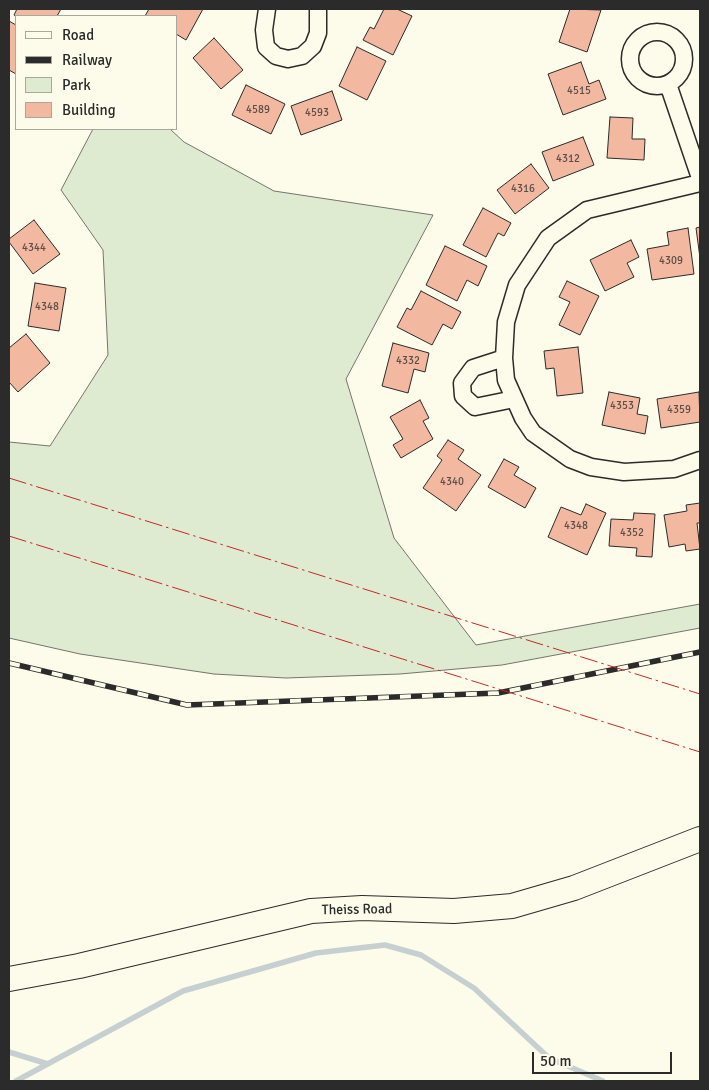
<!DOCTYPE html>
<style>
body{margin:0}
#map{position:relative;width:709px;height:1090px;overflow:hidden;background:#fdfbea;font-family:Signika,sans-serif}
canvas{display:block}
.frame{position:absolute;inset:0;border:10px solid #2b2b2b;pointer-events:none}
.legend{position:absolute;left:15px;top:15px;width:162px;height:115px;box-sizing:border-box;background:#fdfbea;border:1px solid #a9a89e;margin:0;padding:6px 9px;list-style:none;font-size:15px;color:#2b2b2b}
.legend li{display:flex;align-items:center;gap:10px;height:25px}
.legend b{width:25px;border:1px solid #a9a89e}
.scale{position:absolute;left:532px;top:1052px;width:140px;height:22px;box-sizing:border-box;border:2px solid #2b2b2b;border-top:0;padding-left:6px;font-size:15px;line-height:18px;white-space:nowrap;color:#2b2b2b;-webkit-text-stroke:4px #fdfbea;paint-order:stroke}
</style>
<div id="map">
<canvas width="709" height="1090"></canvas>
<div class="frame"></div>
<ul class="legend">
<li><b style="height:6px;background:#fdfbea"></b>Road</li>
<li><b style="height:6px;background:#2b2b2b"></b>Railway</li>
<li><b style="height:14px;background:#deebd1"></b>Park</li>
<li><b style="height:14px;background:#f2b8a0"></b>Building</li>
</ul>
<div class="scale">50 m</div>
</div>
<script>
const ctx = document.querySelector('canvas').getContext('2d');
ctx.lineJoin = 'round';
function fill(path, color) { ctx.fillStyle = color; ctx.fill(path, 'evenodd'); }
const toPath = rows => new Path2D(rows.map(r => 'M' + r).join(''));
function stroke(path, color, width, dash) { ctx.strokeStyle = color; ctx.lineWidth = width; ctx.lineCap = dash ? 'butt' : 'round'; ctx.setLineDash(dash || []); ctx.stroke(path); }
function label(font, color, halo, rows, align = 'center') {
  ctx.font = font + ' Signika,sans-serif'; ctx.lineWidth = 4; ctx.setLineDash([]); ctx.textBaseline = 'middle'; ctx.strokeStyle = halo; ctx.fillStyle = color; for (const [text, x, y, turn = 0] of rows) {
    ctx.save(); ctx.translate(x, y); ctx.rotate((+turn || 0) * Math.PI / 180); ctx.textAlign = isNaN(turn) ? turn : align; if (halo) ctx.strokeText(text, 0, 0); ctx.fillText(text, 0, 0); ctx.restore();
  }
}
const green = toPath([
 [93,129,170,129,184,142,274,191,433,215,346,379,394,538,476,645,700,604,700,628,502,665,400,674,286,678,214,674,80,654,9,638,9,442,50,446,108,355,103,250,61,190,93,129]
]);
fill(green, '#deebd1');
stroke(green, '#74746e', 1);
stroke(toPath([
 [9,1052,48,1064],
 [16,1081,183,991,316,953,385,945,421,955,474,988,549,1058,603,1081]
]), '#c7d0d0', 5.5);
const building = toPath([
 [17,9,61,9,57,16,16,16,14,15,17,9],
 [149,9,203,9,186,40,176,34,176,16,145,16,149,9],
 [384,9,397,9,412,16,393,55,363,40,370,27,374,29,384,9],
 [570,9,601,10,587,52,559,42,570,9],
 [9,21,16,25,16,74,9,70,9,21],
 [214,38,243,70,221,89,193,58,214,38],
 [357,47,386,61,367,100,339,86,357,47],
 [581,62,589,84,599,80,606,99,563,115,548,74,581,62],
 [246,85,285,104,271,134,232,115,246,85],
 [332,91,342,120,301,135,291,106,332,91],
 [610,117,633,118,632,139,645,139,644,160,607,158,610,117],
 [583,137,594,165,553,181,542,152,583,137],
 [531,164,549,188,515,214,497,190,531,164],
 [483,208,511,223,504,236,498,233,486,257,463,245,483,208],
 [34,220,60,254,33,274,9,242,9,239,34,220],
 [700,227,700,258,696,228,700,227],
 [688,228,694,274,652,280,647,249,669,245,667,232,688,228],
 [631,240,639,257,627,263,634,277,605,291,590,260,631,240],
 [445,246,487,266,478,286,467,280,457,301,426,285,445,246],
 [567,281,599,296,580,335,559,325,570,302,559,297,567,281],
 [35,283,66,288,59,331,28,326,35,283],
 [421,291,461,312,452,329,443,324,432,345,397,327,407,308,411,310,421,291],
 [26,334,50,363,18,392,9,382,9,348,26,334],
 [393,343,429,353,425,372,414,369,408,393,382,386,393,343],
 [578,347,583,393,557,396,554,368,546,369,544,351,578,347],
 [609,392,640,398,637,414,648,416,645,434,602,425,609,392],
 [699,392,700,422,661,428,657,399,699,392],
 [420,400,429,418,423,421,433,439,401,458,393,445,403,439,390,417,420,400],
 [448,440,464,450,458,459,481,475,456,511,423,488,442,460,437,456,448,440],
 [504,459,519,467,514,475,536,488,525,508,488,487,504,459],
 [700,503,700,523,697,523,700,549,686,551,685,544,669,547,664,515,687,511,686,505,700,503],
 [586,504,606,513,587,555,548,537,561,507,581,515,586,504],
 [634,513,655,514,652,557,636,556,637,548,609,546,611,519,633,520,634,513]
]);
fill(building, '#f2b8a0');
stroke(building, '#2b2b2b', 1);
const street = toPath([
 [267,9,264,30,266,47,276,56,288,59,302,56,313,46,318,33,318,9],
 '630 59a27 27 0 1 1 54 0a27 27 0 1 1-54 0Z',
 [668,84,700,178],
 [700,183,587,210,548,238,517,285,506,322,504,358,506,380,523,418,533,433,570,459,591,467,624,472,674,469,700,460],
 [504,358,473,368,462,383,463,396,475,407,514,399]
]);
const secondary = toPath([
 [9,979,79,966,311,911,362,908,454,911,512,906,574,888,700,839]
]);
stroke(street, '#2b2b2b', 19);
stroke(secondary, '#2b2b2b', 26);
stroke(street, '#fdfbea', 16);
stroke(secondary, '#fdfbea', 24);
const rail = toPath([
 [9,663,187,705,498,693,700,652]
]);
stroke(rail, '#2b2b2b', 5.5);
stroke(rail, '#fdfbea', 4, [11]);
stroke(toPath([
 [9,478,700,694],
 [9,536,700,752]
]), '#c62828', 1, [18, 4, 2.5, 4]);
label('11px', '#5d4e48', null, [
 ["4515",579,91],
 ["4589",258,110],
 ["4593",317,113],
 ["4312",568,159],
 ["4316",523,189],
 ["4344",34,248],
 ["4309",671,261],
 ["4348",47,307],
 ["4332",408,361],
 ["4353",622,406],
 ["4359",679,410],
 ["4340",452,482],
 ["4348",576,526],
 ["4352",632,533]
]);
label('14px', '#2b2b2b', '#fdfbea', [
 ["Theiss Road",357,910,-1]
]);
</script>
